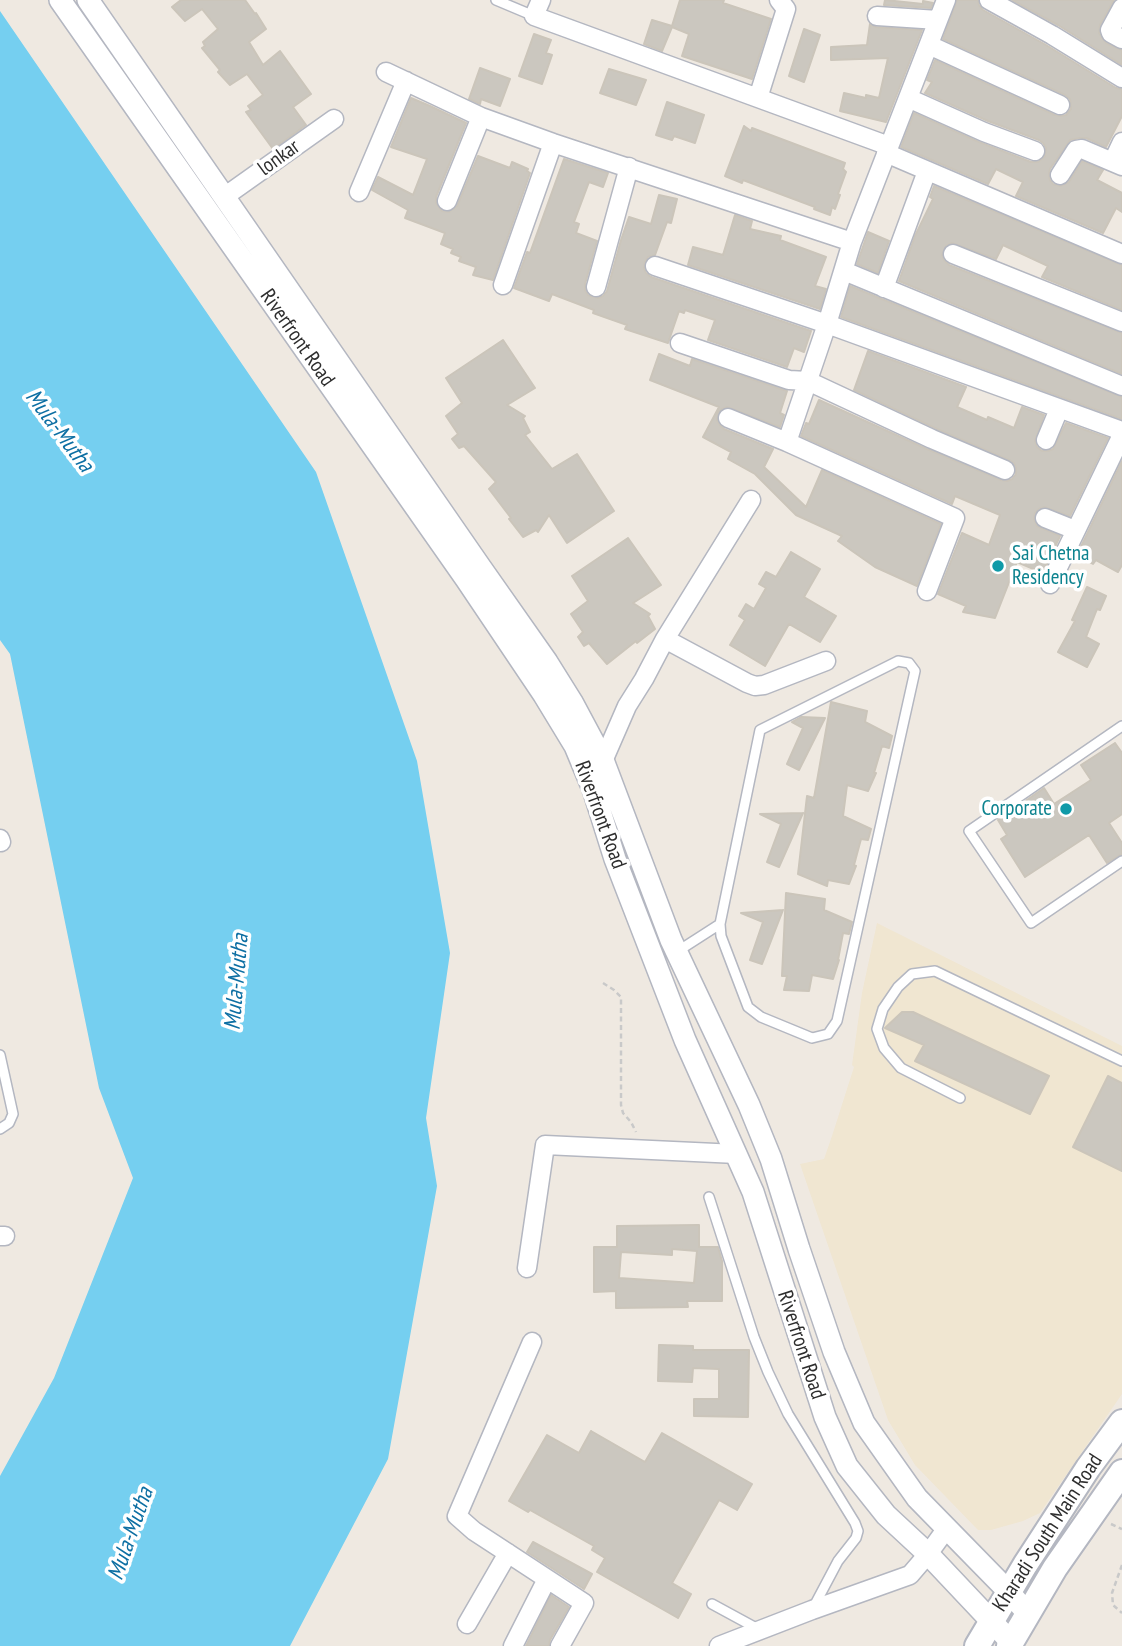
<!DOCTYPE html>
<style>
body{margin:0}
canvas{display:block;background:#efe9e1}
</style>
<canvas width="1122" height="1646"></canvas>
<script>
const ctx = document.querySelector('canvas').getContext('2d');
ctx.lineJoin = 'round';
function fill(path, color) { ctx.fillStyle = color; ctx.fill(path, 'evenodd'); }
const toPath = rows => new Path2D(rows.map(r => 'M' + r).join(''));
function stroke(path, color, width, dash) { ctx.strokeStyle = color; ctx.lineWidth = width; ctx.lineCap = dash ? 'butt' : 'round'; ctx.setLineDash(dash || []); ctx.stroke(path); }
function label(font, color, halo, rows, align = 'center') {
  ctx.font = font + ' "PT Sans Narrow",sans-serif'; ctx.lineWidth = 7; ctx.setLineDash([]); ctx.textBaseline = 'middle'; ctx.strokeStyle = halo; ctx.fillStyle = color; for (const [text, x, y, turn = 0] of rows) {
    ctx.save(); ctx.translate(x, y); ctx.rotate((+turn || 0) * Math.PI / 180); ctx.textAlign = isNaN(turn) ? turn : align; if (halo) ctx.strokeText(text, 0, 0); ctx.fillText(text, 0, 0); ctx.restore();
  }
}
fill(toPath([
 [877,923,1122,1046,1122,1394,1040,1513,1023,1521,991,1530,978,1530,915,1465,888,1420,800,1164,824,1159,832,1136,854,1067,852,1065,862,993]
]), '#f0e6d1');
fill(toPath([
 [0,11,316,472,417,761,450,953,426,1118,437,1186,388,1459,290,1646,0,1646,0,1476,54,1378,133,1178,99,1088,10,654,0,640]
]), '#75cff0');
const building = toPath([
 [181,0,245,0,255,14,256,13,266,29,249,42,263,65,280,51,311,94,293,107,306,125,273,149,246,112,251,110,248,106,263,95,247,74,230,85,218,72,220,70,202,48,205,46,203,42,218,29,202,9,185,21,172,7,181,0],
 [680,0,724,0,723,3,771,19,752,79,682,56,689,34,672,27,662,51,644,44,652,20,672,26,680,0],
 [885,0,923,4,923,1,933,3,931,8,884,5,885,0],
 [957,0,978,0,979,5,983,10,1046,45,1116,88,1122,89,1122,116,1106,147,1086,138,1080,138,1070,140,1050,169,1049,174,1050,180,1053,184,1060,186,1069,182,1082,161,1103,170,1097,180,1122,193,1122,212,1116,208,1103,233,1016,196,1023,182,996,169,988,184,901,147,914,113,979,142,1031,162,1038,162,1045,156,1046,148,1043,143,1039,140,988,121,925,93,932,82,927,80,935,60,1055,115,1060,116,1066,115,1071,109,1070,99,1065,95,943,39,957,0],
 [1012,0,1114,0,1100,25,1099,33,1106,43,1122,50,1122,65,1058,25,1012,0],
 [870,24,876,27,922,30,886,122,840,111,844,93,866,98,866,95,879,98,888,58,831,60,831,47,867,45,870,24],
 [804,29,820,35,804,82,789,76,804,29],
 [534,34,551,40,546,53,552,55,542,84,519,76,534,34],
 [480,68,510,79,500,106,481,99,480,104,469,99,480,68],
 [609,69,646,80,636,105,600,93,609,69],
 [411,98,430,106,466,123,436,197,436,203,442,211,449,212,457,206,478,156,510,168,512,162,528,169,527,171,530,173,493,280,473,275,476,267,459,261,461,257,451,253,453,249,441,244,445,233,405,218,408,210,372,190,378,177,413,195,427,159,391,147,411,98],
 [667,102,704,115,695,143,674,136,672,140,656,135,667,102],
 [744,126,751,131,752,128,845,163,843,169,846,172,838,194,840,195,835,209,832,207,830,215,814,209,815,207,743,180,742,183,725,176,744,126],
 [564,159,608,173,603,187,589,182,574,222,579,224,576,233,597,241,585,284,585,290,588,295,598,298,603,296,607,291,621,240,629,217,651,224,659,195,677,199,671,223,667,222,655,255,648,257,645,262,644,268,646,273,651,277,811,331,804,352,794,348,787,367,708,340,715,320,685,310,684,313,679,311,668,343,625,329,627,325,593,313,594,310,552,294,549,301,514,288,527,252,530,253,564,159],
 [934,186,1122,265,1122,310,1042,277,1048,266,1003,245,996,259,952,243,946,246,942,255,944,260,949,265,1122,333,1122,374,899,281,915,236,933,199,930,197,934,186],
 [735,215,752,221,750,229,781,236,780,240,826,257,815,286,826,289,820,309,688,265,693,247,723,255,735,215],
 [868,232,889,241,878,273,857,264,868,232],
 [850,286,1122,397,1122,419,841,317,850,286],
 [503,340,535,388,507,405,525,416,523,418,530,432,525,435,552,469,577,454,614,511,567,543,549,515,538,532,536,530,523,537,509,519,511,518,489,489,496,482,464,446,459,448,452,439,458,434,446,416,462,403,446,378,503,340],
 [868,351,966,387,957,407,987,420,988,417,1014,428,1022,407,1044,415,1035,441,1037,447,1042,451,1048,451,1053,449,1066,423,1108,438,1070,516,1044,507,1039,509,1035,513,1034,519,1037,526,1060,536,1043,573,1017,562,995,618,963,612,966,606,938,594,962,533,989,545,1000,515,955,496,952,504,801,436,806,423,809,424,819,400,927,449,1001,480,1007,481,1012,479,1016,474,1016,468,1014,463,1009,460,937,429,854,390,868,351],
 [659,354,690,366,692,359,787,391,780,413,784,415,780,427,727,407,722,409,718,413,717,420,720,425,724,429,773,449,764,467,806,507,822,470,941,524,917,586,875,567,838,541,842,536,796,515,755,474,728,459,731,452,703,437,719,407,650,380,659,354],
 [1122,461,1122,565,1118,572,1096,560,1093,564,1077,555,1122,461],
 [628,538,661,585,633,603,650,614,648,616,655,629,637,643,636,641,607,664,589,643,584,646,578,637,583,632,571,614,588,601,572,576,628,538],
 [791,552,820,569,804,597,836,616,820,642,789,624,765,666,730,645,745,620,739,616,746,604,754,609,766,588,759,584,766,572,776,577,791,552],
 [1087,587,1106,596,1100,610,1097,609,1086,637,1099,644,1087,667,1058,652,1075,621,1072,620,1087,587],
 [831,702,867,711,865,722,892,736,889,748,882,746,874,773,876,773,868,791,847,785,843,816,871,829,868,840,861,839,854,865,856,866,849,884,828,880,827,886,798,874,807,796,814,798,831,702],
 [801,717,825,718,799,770,787,764,803,728,792,722,801,717],
 [1115,743,1122,753,1122,814,1109,823,1122,843,1122,854,1107,863,1089,835,1025,877,1001,839,1007,835,998,820,1044,788,1054,804,1091,780,1081,765,1115,743],
 [803,813,779,867,767,862,781,824,760,814,803,813],
 [786,893,825,899,824,910,852,922,849,934,843,933,838,960,839,960,833,979,812,975,809,991,784,990,787,976,782,976,786,893],
 [783,910,762,964,750,960,763,922,741,913,783,910],
 [902,1012,913,1012,1049,1076,1030,1114,915,1061,924,1045,885,1028,902,1012],
 [1108,1076,1122,1083,1122,1171,1073,1147,1108,1076],
 [699,1225,699,1247,718,1247,722,1261,722,1301,687,1301,688,1307,616,1308,616,1291,594,1292,594,1247,617,1247,617,1226,699,1225],
 [672,1249,697,1251,694,1283,619,1278,621,1252,672,1255,672,1249],
 [659,1345,693,1346,693,1350,749,1350,748,1417,694,1416,694,1399,719,1399,719,1369,693,1368,692,1382,658,1381,659,1345],
 [591,1431,645,1462,662,1433,752,1484,737,1510,719,1500,672,1583,691,1594,678,1618,597,1572,605,1558,592,1550,594,1546,530,1510,528,1512,509,1501,547,1435,579,1453,591,1431],
 [533,1542,592,1574,584,1589,527,1552,533,1542],
 [551,1595,569,1607,550,1640,549,1646,526,1646,551,1595]
]);
fill(building, '#cbc7bf');
stroke(building, '#cbc5ba', 2);
const service = toPath([
 [496,0,534,16],
 [898,661,909,663,915,671,837,1021,828,1034,812,1038,761,1017,748,1007,721,936,720,924,760,730,898,661],
 [1122,726,969,831,1031,923,1122,861],
 [678,951,720,924],
 [0,1055,13,1114,9,1123,0,1129],
 [960,1098,901,1068,884,1048,877,1029,883,1009,898,987,912,974,935,971,1122,1061],
 [709,1197,754,1337,768,1372,788,1414,855,1523,858,1531,856,1538,838,1561,812,1610],
 [712,1604,758,1629]
]);
const minor = toPath([
 [541,0,534,16,889,146],
 [989,0,1052,35,1122,78],
 [1122,8,1110,30,1111,33,1122,39],
 [877,16,938,20],
 [929,45,1060,105],
 [386,72,481,117,553,143,852,242],
 [758,98,786,9,779,0],
 [908,98,984,132,1035,151],
 [886,153,1122,254],
 [1113,161,1122,142],
 [1060,175,1076,150,1082,149,1122,166],
 [359,192,406,81],
 [224,197,334,119],
 [447,201,481,117],
 [953,254,1122,322],
 [655,266,827,324,1122,431],
 [844,271,1122,386],
 [503,285,553,143],
 [596,287,629,167],
 [884,288,927,171],
 [680,343,789,380,808,381,932,439,1005,470],
 [728,418,787,442,955,518,927,591],
 [1046,440,1059,409],
 [787,442,827,324,852,242,946,0],
 [1045,518,1075,530],
 [1050,584,1122,435],
 [665,639,747,683,755,686,764,685,826,661],
 [600,768,627,706,644,679,665,639,751,500],
 [0,839,1,842],
 [0,1236,5,1236],
 [527,1268,545,1145,737,1154],
 [532,1342,457,1516,474,1531,584,1603,560,1646],
 [467,1624,508,1553],
 [513,1646,547,1579],
 [719,1646,812,1610,910,1575,928,1554,947,1528]
]);
const tertiary = toPath([
 [60,0,466,579,544,695,575,746,593,789,615,859,685,1040,753,1192,825,1417,847,1466,886,1515,928,1554,1011,1642],
 [88,0,481,568,547,662,572,702,603,760,671,940,749,1105,771,1159,799,1249,834,1352,864,1423,917,1498,1009,1592,1028,1614]
]);
const secondary = toPath([
 [977,1646,1025,1565,1088,1468,1122,1422],
 [1009,1646,1055,1568,1122,1472]
]);
stroke(service, '#b4b7c1', 12);
stroke(minor, '#b4b7c1', 21);
stroke(tertiary, '#b4b7c1', 24);
stroke(secondary, '#b4b7c1', 28);
stroke(toPath([
 [603,983,614,990,621,997,621,1105,623,1113,631,1122,636,1132],
 [1111,1524,1122,1529],
 [1122,1565,1112,1593,1113,1605,1122,1613]
]), '#c9c9c9', 2.5, [5, 3.5]);
stroke(service, '#fff', 9);
stroke(minor, '#fff', 18);
stroke(tertiary, '#fff', 21);
stroke(secondary, '#fff', 24);
for (const [x, y, r, color] of [
 [998,566,7,"#0f9aa8"],
 [1066,809,7,"#0f9aa8"]
]) { const dot = new Path2D(); dot.arc(x, y, r, 0, 2 * Math.PI); ctx.fillStyle = color; ctx.fill(dot); stroke(dot, '#fff', 2.5); }
label('21px', '#2e2e2e', '#fff', [
 ["lonkar",279,158,-36],
 ["Riverfront Road",297,338,55],
 ["Riverfront Road",600,815,70],
 ["Riverfront Road",801,1345,72],
 ["Kharadi South Main Road",1048,1533,-57]
]);
label('21px', '#0d838f', '#fff', [
 ["Sai Chetna",1012,554],
 ["Residency",1012,578],
 ["Corporate",1052,809,"right"]
], 'left');
label('italic 23px', '#0d6fa3', '#fff', [
 ["Mula-Mutha",59,431,53],
 ["Mula-Mutha",237,982,-85],
 ["Mula-Mutha",131,1534,-71]
]);
</script>
